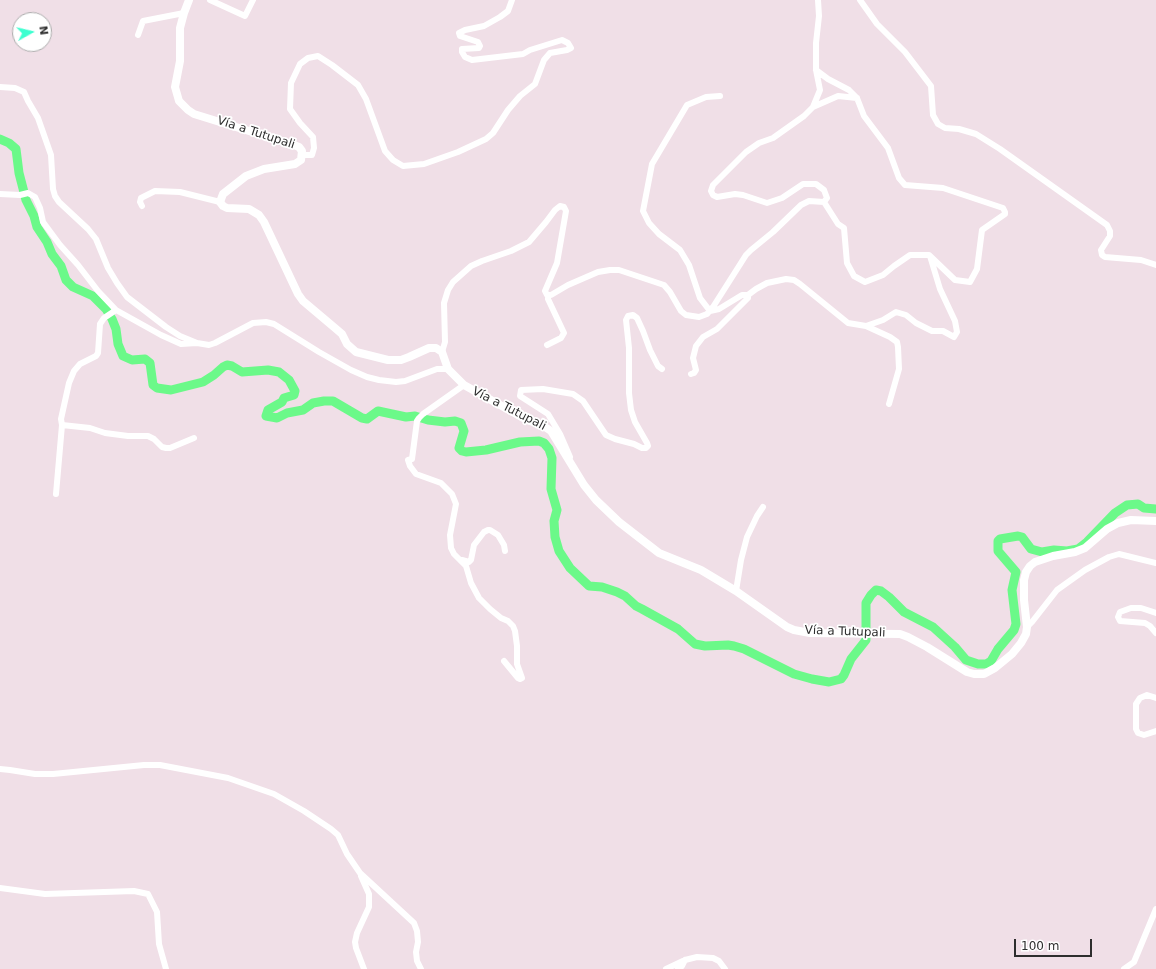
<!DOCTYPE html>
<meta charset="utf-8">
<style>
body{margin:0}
#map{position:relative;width:1156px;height:969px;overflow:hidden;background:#f0dfe7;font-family:"DejaVu Sans",sans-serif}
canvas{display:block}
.north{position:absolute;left:12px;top:12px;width:40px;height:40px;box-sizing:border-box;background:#fff;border:1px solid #ababab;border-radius:50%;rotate:82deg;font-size:11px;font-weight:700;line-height:16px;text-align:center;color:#2e2e2e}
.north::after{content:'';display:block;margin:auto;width:14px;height:18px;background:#3dffd0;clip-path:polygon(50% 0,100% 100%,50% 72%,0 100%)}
.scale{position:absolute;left:1014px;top:939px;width:78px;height:18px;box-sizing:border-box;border:2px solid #2e2e2e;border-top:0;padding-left:5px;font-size:12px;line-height:14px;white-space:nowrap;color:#2e2e2e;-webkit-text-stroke:3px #fff;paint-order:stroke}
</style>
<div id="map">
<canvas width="1156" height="969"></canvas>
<div class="north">N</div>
<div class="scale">100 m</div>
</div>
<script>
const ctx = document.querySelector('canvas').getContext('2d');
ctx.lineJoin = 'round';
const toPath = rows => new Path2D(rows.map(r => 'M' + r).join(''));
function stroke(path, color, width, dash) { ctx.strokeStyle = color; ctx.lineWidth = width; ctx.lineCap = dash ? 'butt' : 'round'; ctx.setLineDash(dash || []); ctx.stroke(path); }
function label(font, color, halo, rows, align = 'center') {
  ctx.font = font + ' "DejaVu Sans",sans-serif'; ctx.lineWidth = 3.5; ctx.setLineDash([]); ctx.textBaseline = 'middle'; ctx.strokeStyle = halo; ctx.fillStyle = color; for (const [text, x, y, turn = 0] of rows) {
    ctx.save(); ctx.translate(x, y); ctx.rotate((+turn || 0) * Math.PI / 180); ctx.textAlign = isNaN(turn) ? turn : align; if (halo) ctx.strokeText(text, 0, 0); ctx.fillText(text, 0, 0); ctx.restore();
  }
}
stroke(toPath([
 [0,139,9,143,16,149,19,173,26,200,34,216,37,227,47,242,52,254,61,266,66,280,73,287,93,296,106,309,112,319,116,329,118,344,123,356,132,360,145,359,150,363,153,385,157,388,171,390,203,382,214,375,223,367,227,365,232,366,242,372,268,370,279,372,289,380,295,391,294,395,284,398,282,402,268,410,266,416,277,418,287,413,303,410,313,403,324,401,333,401,362,418,367,419,378,411,406,417,415,416,428,420,445,422,455,421,461,423,464,431,459,448,462,451,466,452,486,450,520,442,539,441,544,443,549,449,552,458,551,489,557,510,554,521,555,537,559,551,570,568,589,586,602,587,617,592,625,596,636,606,642,609,678,629,695,644,705,646,728,645,734,646,744,649,794,674,812,679,829,682,841,679,844,675,851,659,866,640,866,603,871,595,876,590,881,591,889,597,904,612,933,627,955,647,966,660,978,664,986,664,991,661,998,649,1014,630,1016,624,1012,590,1016,572,998,551,998,541,1000,539,1018,536,1022,537,1031,549,1042,552,1054,550,1067,551,1078,549,1087,542,1115,513,1127,505,1138,504,1144,508,1156,509]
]), '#6bf989', 9);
stroke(toPath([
 [210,0,245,16,253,0],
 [860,0,877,24,905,52,931,86,933,115,938,124,945,128,959,129,976,134,1000,149,1107,225,1110,231,1110,236,1101,250,1102,255,1105,257,1141,260,1156,265],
 [138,35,143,21,184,13],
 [816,70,828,79,849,90,857,98,864,116,888,148,899,178,905,185,943,188,1003,208,1005,212,1005,214,982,230,977,269,970,282,955,280,929,255,910,255,894,266,883,275,865,282,854,276,847,263,844,228,838,224,824,202],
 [0,87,15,88,24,92,28,101,38,118,51,155,53,189,55,196,59,202,88,229,96,239,108,268,117,283,127,297,166,327,180,336,197,343,209,345,215,343,253,323,266,322,274,324,319,352,351,370,367,377,379,380,396,382,405,381,437,369,448,369],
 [813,107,838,96,857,98],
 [302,155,312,155,314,148,313,137,300,123,290,109,291,83,300,64,308,58,318,56,332,65,358,85,366,99,385,151,393,160,403,166,424,164,458,152,486,139,493,133,508,110,520,96,535,84,544,60,550,53,567,50,571,48,568,43,562,40,530,50,523,54,472,60,465,57,462,52,462,49,479,48,480,46,478,42,460,36,459,33,465,30,484,26,500,17,508,11,512,0],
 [0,194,20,195,28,193,35,197,40,208,43,222,60,245,78,265,98,291,116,310],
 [142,206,140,202,141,198,155,191,180,192,220,202],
 [748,295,756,289,767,283,786,279,794,280,800,284,848,323,866,326,890,337,897,342,898,347,899,369,889,404],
 [866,326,883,320,896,312,906,315,916,323,932,331,943,331,954,337,957,332,955,321,940,289,930,256],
 [547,345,561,338,564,333,548,299,548,295],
 [442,352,445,342,444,303,448,290,453,282,471,266,482,261,511,251,529,242,546,222,555,210,560,206,564,207,566,211,557,263,545,291,547,295,551,295,568,285,598,272,610,270,619,270,664,285,670,292,681,311,686,315,699,317,707,314,713,307,746,255,751,250,773,232,801,205,809,201,824,202,827,198,824,190,816,184,803,184,782,198,767,203,743,195,735,194,717,197,713,195,711,191,713,185,746,152,759,143,773,138,804,116,813,107,820,90,816,70,816,43,819,16,818,0],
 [691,374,694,373,696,370,693,358,696,346,703,337,717,329,748,298,748,295,742,295,719,309,710,311,700,298,689,265,680,250,659,234,649,223,643,211,652,164,687,105,706,97,720,96],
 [464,385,423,414,419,418,417,421,412,459,408,460,410,466,416,474,441,483,452,494,456,504,450,535,451,548,454,554,466,566,471,583,479,598,490,609,501,618,508,621,513,626,515,631,517,646,517,664,522,678,520,679,518,678,504,661],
 [194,438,170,448,166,448,162,447,154,439,148,436,128,436,105,433,90,428,62,425,61,419,69,383,74,371,80,364,96,356,98,353,100,324,104,318,116,310,161,335,181,344,197,343],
 [570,457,560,434,548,414,520,396,521,390,543,389,573,394,583,401,606,435,615,439,634,444,642,448,646,448,648,446,647,443,635,422,631,410,629,393,629,348,626,320,628,316,633,315,637,318,643,331,650,350,658,366,662,369],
 [56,494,62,425],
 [462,560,469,562,471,560,474,545,484,532,488,530,490,530,498,535,504,545,505,551],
 [736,591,741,560,747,537,757,516,763,507],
 [1156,613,1141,608,1131,608,1120,612,1118,617,1120,621,1145,623,1150,626,1156,633],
 [1027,627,1032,622,1057,590,1085,570,1109,557,1119,554,1156,563],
 [1156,698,1147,695,1140,698,1136,704,1136,729,1138,733,1144,735,1156,731],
 [0,769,10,770,35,774,53,774,144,765,160,765,228,778,274,794,304,811,331,829,338,835,347,854,360,873,414,923,417,931,418,942,416,952,417,961,421,969],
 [361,876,369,894,369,907,357,933,355,942,356,948,364,969],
 [0,888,45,894,134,891,148,894,157,912,159,944,166,969],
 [666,969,685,960,697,957,713,958,719,961,725,969],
 [678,969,682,966,685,960],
 [1124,969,1134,962,1156,909]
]), '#fff', 6);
stroke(toPath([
 [189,0,184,13,180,28,180,61,175,87,179,101,188,110,194,114,294,145,299,147,302,151,301,160,295,164,264,169,246,176,223,194,220,202,223,206,227,208,249,209,259,215,264,222,298,294,303,301,335,328,342,334,347,344,356,352,388,360,401,360,409,357,429,348,436,348,442,352,448,369,464,385,527,420,542,425,551,431,584,485,596,500,619,522,659,553,701,570,736,591,787,627,794,630,810,633,900,634,908,637,927,647,967,672,974,674,984,674,995,668,1012,654,1021,643,1026,634,1027,627,1024,600,1024,580,1026,572,1030,566,1035,562,1053,556,1075,552,1085,548,1107,529,1118,523,1131,520,1156,521]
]), '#fff', 8);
label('12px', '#2e2e2e', '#fff', [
 ["Vía a Tutupali",256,133,18],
 ["Vía a Tutupali",509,409,27],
 ["Vía a Tutupali",845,632,2]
]);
</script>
